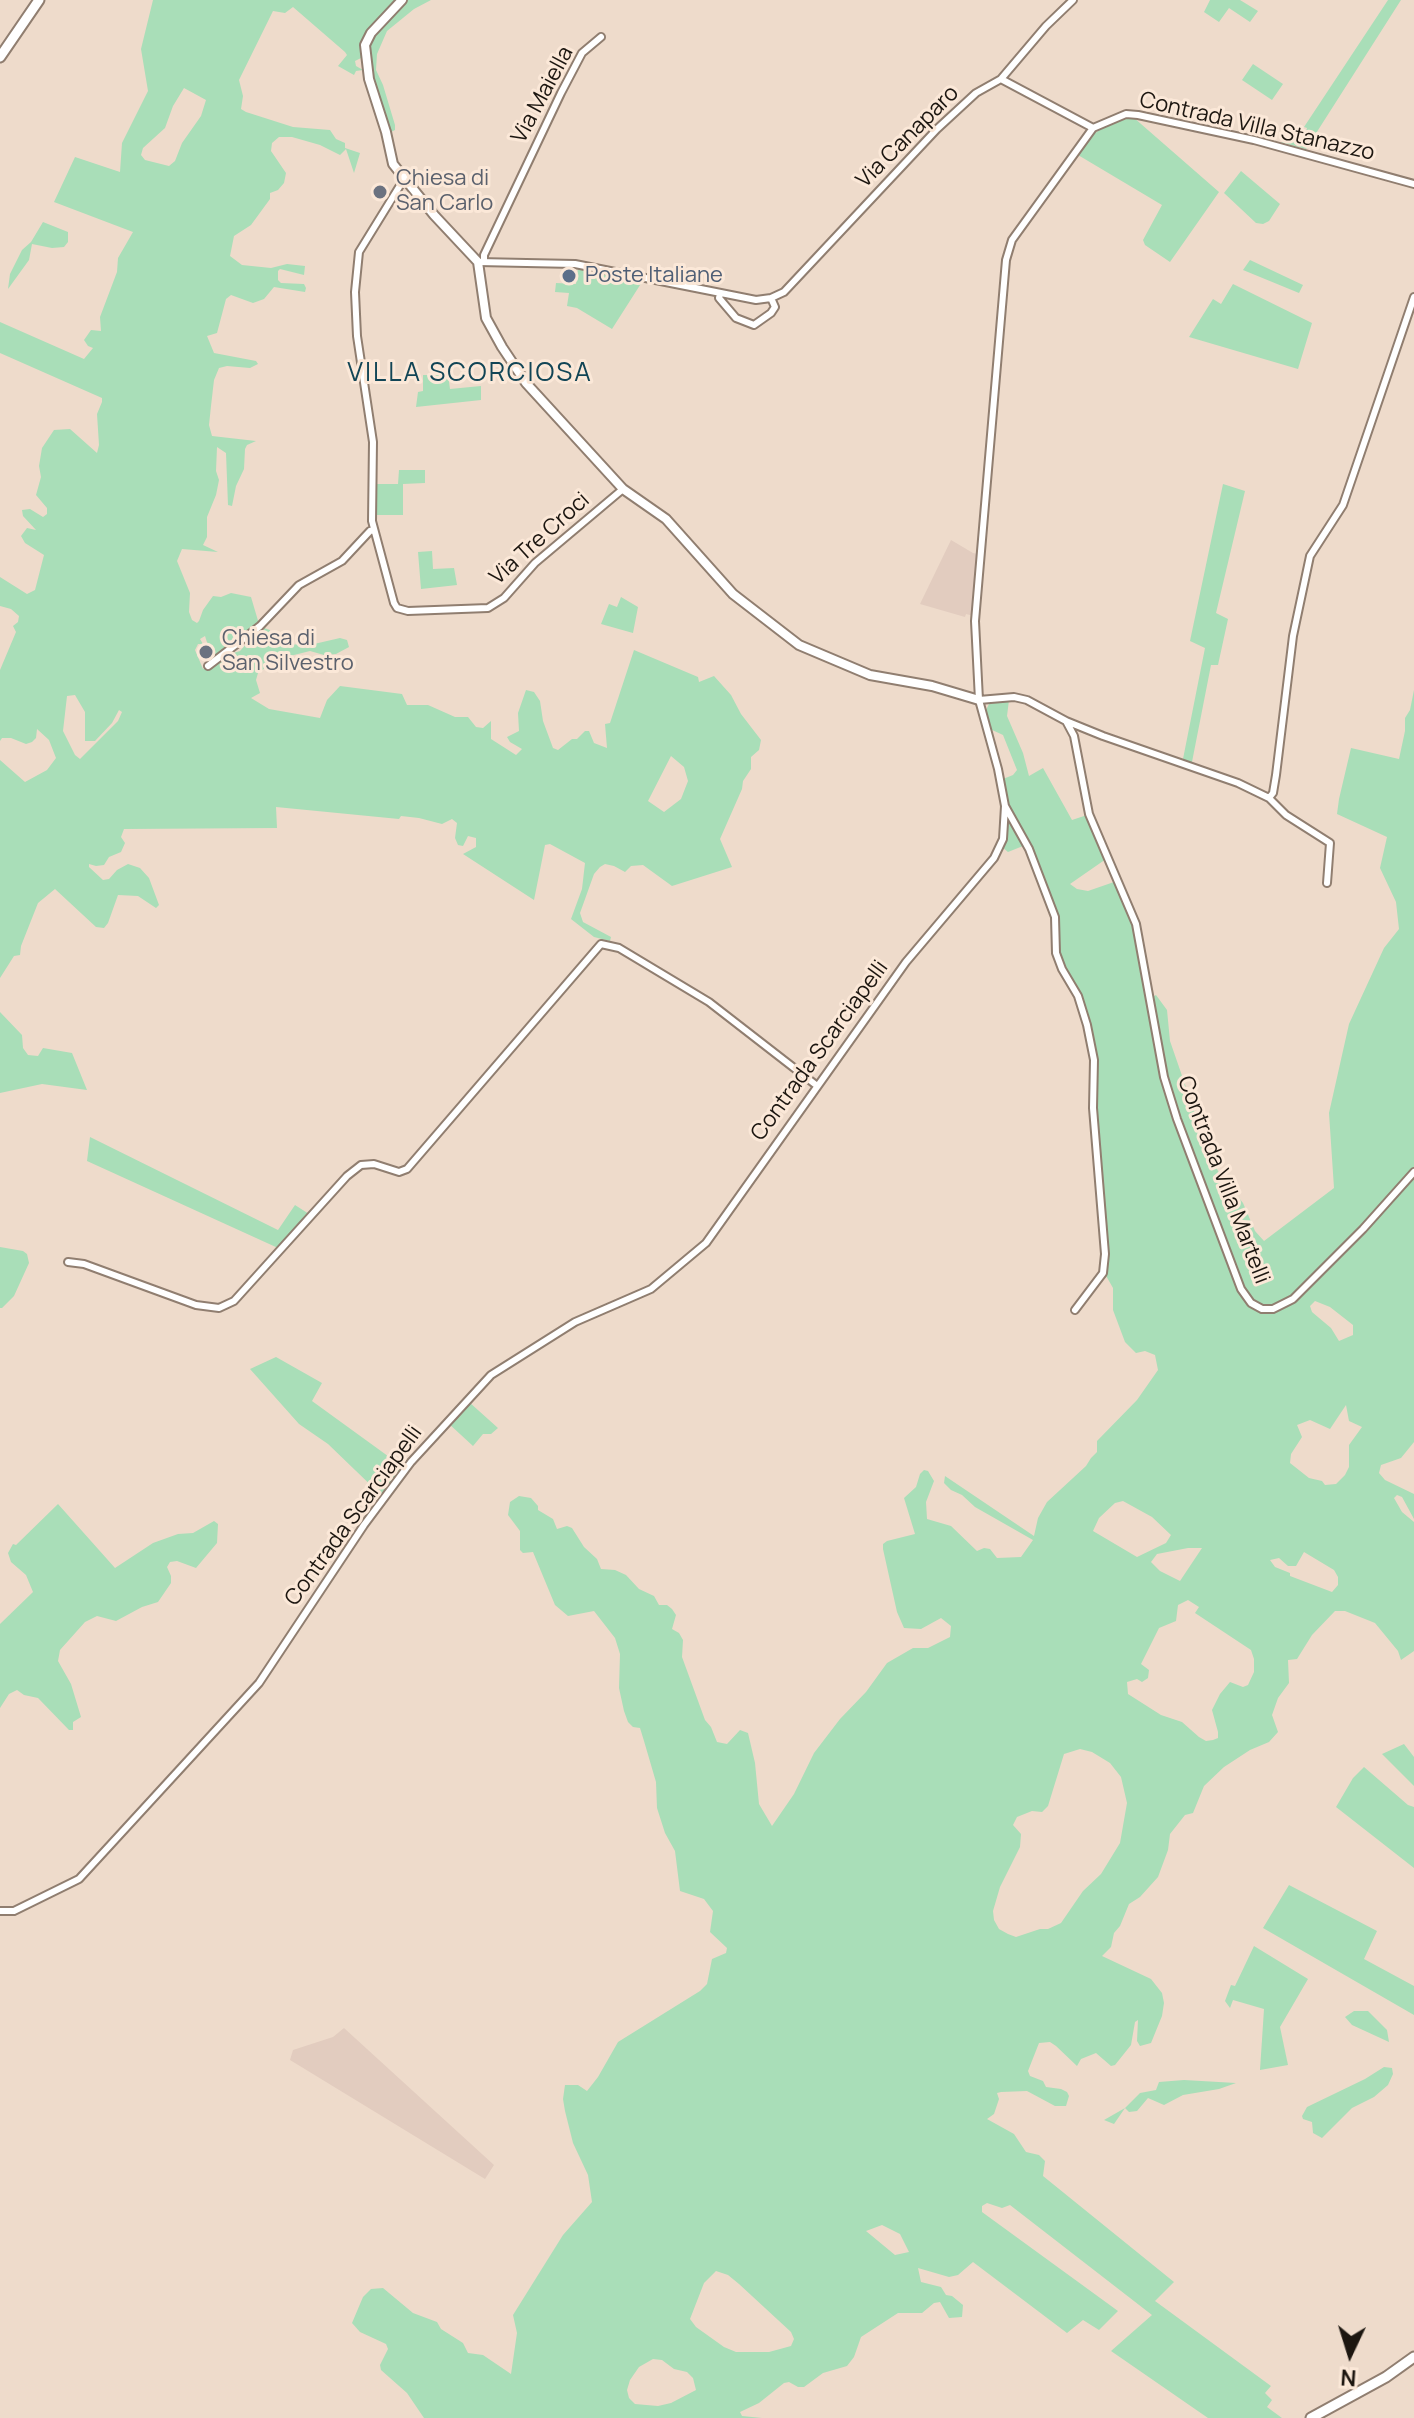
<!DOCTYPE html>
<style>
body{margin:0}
#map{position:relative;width:1414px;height:2418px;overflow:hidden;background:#eedbcb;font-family:Manrope,sans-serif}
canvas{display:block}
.north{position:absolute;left:1310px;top:2314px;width:80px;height:80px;-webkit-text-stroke:6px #fbe8d8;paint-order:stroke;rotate:184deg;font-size:22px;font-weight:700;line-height:32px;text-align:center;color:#1c1610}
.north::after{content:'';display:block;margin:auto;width:28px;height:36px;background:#1c1610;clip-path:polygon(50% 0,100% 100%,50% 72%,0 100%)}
</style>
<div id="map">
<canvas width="1414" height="2418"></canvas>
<div class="north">N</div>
</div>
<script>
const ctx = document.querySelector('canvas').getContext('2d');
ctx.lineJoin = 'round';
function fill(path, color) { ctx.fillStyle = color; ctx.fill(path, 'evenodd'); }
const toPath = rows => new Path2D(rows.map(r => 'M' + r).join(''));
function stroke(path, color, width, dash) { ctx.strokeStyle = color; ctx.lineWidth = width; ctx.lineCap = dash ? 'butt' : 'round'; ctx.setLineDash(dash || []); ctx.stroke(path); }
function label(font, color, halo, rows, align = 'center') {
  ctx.font = font + ' Manrope,sans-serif'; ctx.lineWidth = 6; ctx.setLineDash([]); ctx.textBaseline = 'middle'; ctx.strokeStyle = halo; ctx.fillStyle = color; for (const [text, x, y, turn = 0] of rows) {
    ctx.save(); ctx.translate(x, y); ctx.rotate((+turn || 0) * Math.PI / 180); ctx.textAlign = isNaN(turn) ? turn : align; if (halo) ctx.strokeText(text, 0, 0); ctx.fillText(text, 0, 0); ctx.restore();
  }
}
fill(toPath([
 [951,540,973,553,978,554,974,616,966,614,965,617,920,604],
 [344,2028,494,2165,485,2179,290,2060,293,2050,333,2037]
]), '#e2ccbf');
fill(toPath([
 [153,0,397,0,363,46,361,58,355,61,356,66,363,70,356,71,354,75,338,66,347,55,345,52,293,7,285,13,273,11,239,80,243,96,241,109,246,112,293,127,330,130,336,139,345,143,345,148,360,153,354,173,346,149,340,155,320,145,292,137,279,137,272,143,271,151,286,173,284,183,278,190,270,193,270,199,251,225,234,236,230,256,242,265,271,268,287,264,305,266,304,275,280,269,278,271,278,280,281,283,304,284,306,288,305,292,274,287,264,299,253,303,231,295,226,299,217,333,207,336,214,353,256,361,258,364,250,368,227,366,219,368,214,380,211,406,209,425,212,436,256,441,247,445,245,449,244,469,236,486,232,506,228,505,226,453,217,447,216,471,219,480,216,495,207,517,207,537,203,545,218,552,182,549,177,561,190,593,189,612,192,620,197,623,199,621,203,610,213,596,221,597,231,593,251,597,259,624,212,658,205,636,200,639,203,644,198,644,195,650,203,669,227,660,230,654,240,651,247,643,260,644,264,628,270,630,270,642,274,645,314,644,340,638,347,640,349,647,336,654,324,655,310,651,278,659,258,673,256,680,260,693,251,698,269,709,320,718,327,700,340,686,402,694,407,705,428,705,455,717,468,717,476,727,483,728,491,721,491,739,516,755,522,749,510,742,507,737,519,731,518,713,526,690,534,692,540,701,543,721,553,748,558,750,572,739,577,739,585,731,589,731,594,743,607,748,605,724,610,723,634,650,698,677,699,682,714,676,731,695,741,714,761,740,759,750,751,757,751,769,743,781,742,789,720,839,732,867,672,886,643,865,631,866,625,872,614,866,605,864,600,867,594,874,580,913,583,922,611,937,610,941,594,937,571,919,582,889,585,863,550,844,545,845,534,900,463,854,476,847,476,838,468,836,463,846,458,845,455,838,457,823,452,819,442,824,419,818,401,816,399,819,276,807,277,828,124,829,121,837,125,843,121,852,109,857,104,865,96,866,89,864,89,867,103,880,109,879,117,870,128,864,140,868,149,878,159,905,156,908,138,896,118,895,108,923,104,928,96,927,55,889,38,903,21,946,20,955,14,956,0,978,0,760,25,782,47,770,56,758,49,740,37,729,36,738,32,742,26,744,11,738,2,738,0,741,0,670,16,632,13,626,18,622,19,616,11,609,0,606,0,577,27,594,35,590,44,555,25,543,21,536,27,528,36,530,23,516,22,510,30,509,43,517,47,514,47,508,36,495,41,477,39,466,42,448,54,430,70,429,97,453,99,445,97,414,102,402,102,398,0,353,0,322,84,359,93,348,88,346,84,340,91,330,101,331,100,317,117,272,118,258,133,232,54,202,75,157,120,172,122,143,148,91,141,49],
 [184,88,206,100,201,116,182,143,175,161,169,166,145,160,141,155,143,148,165,128,173,106],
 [75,695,85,712,85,741,95,741,112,723,119,710,122,712,118,721,80,759,75,755,63,731,67,696],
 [671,756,684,767,688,781,681,799,664,812,648,801],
 [404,0,431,0,414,9,387,31,377,54,376,70,383,85,395,125,395,130,391,132,389,132,369,66,368,51,370,41],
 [1210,0,1240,0,1258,11,1250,22,1229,8,1219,22,1204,12],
 [1388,0,1401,0,1306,149,1280,142,1303,142,1307,128,1304,127],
 [1253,64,1283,84,1272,100,1242,80],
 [1133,117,1219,192,1170,262,1145,245,1143,240,1162,205,1078,155,1094,134,1106,125],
 [1241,171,1280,204,1269,221,1263,224,1256,223,1224,193],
 [43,222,68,232,68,242,64,247,52,248,32,244,29,260,8,289,10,274,22,250,31,242],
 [1250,260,1303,285,1299,293,1243,270],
 [578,268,642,282,612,329,577,308,567,306,569,293,555,292,556,283,576,284],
 [1233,284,1312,323,1298,369,1189,337,1213,299,1221,304],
 [423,375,448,375,450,389,481,386,481,400,416,407,418,392,423,391],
 [399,470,425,470,425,483,403,484,403,515,376,515,375,484,398,484],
 [1223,484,1245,491,1216,613,1228,619,1218,665,1211,665,1191,767,1182,764,1205,648,1190,641],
 [432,551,433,569,454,568,457,585,421,589,418,552],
 [621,597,638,607,633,633,601,624,609,604,617,607],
 [1414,690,1414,1442,1401,1458,1381,1465,1379,1473,1385,1480,1414,1494,1414,1519,1402,1497,1397,1495,1394,1498,1402,1512,1414,1522,1414,1651,1401,1660,1398,1651,1375,1623,1345,1611,1335,1611,1312,1635,1297,1659,1288,1660,1289,1683,1278,1698,1272,1715,1278,1732,1269,1742,1250,1750,1224,1767,1204,1786,1193,1813,1185,1815,1170,1834,1168,1850,1158,1877,1140,1897,1129,1904,1120,1926,1114,1933,1111,1947,1102,1956,1151,1979,1162,1993,1164,2003,1162,2016,1151,2043,1140,2046,1137,2041,1138,2020,1135,2022,1131,2045,1115,2065,1111,2066,1096,2053,1081,2059,1077,2066,1056,2046,1050,2042,1039,2043,1028,2071,1030,2076,1043,2081,1046,2087,1061,2089,1067,2092,1069,2096,1066,2106,1055,2106,1027,2091,1001,2092,997,2093,999,2099,994,2114,987,2119,1014,2134,1026,2152,1039,2155,1045,2161,1043,2176,1174,2282,1155,2301,1271,2386,1265,2393,1272,2400,1267,2407,1282,2418,1208,2418,1111,2351,1152,2315,1010,2205,1002,2208,987,2203,982,2206,982,2212,1118,2311,1099,2330,1083,2320,1067,2333,973,2262,958,2275,949,2277,918,2268,921,2282,941,2287,946,2295,952,2296,963,2305,962,2317,949,2318,940,2302,934,2303,922,2313,898,2313,861,2337,854,2357,847,2366,823,2373,804,2387,798,2387,789,2382,784,2383,759,2403,740,2412,742,2416,762,2418,424,2418,407,2393,381,2370,380,2365,388,2349,386,2344,360,2332,352,2323,363,2297,371,2289,383,2288,413,2313,437,2322,441,2329,463,2343,468,2353,483,2355,511,2374,517,2333,513,2315,563,2235,592,2202,588,2175,573,2143,565,2111,563,2099,565,2085,578,2085,587,2091,598,2077,618,2042,700,1991,707,1984,712,1959,726,1953,727,1948,710,1932,713,1911,704,1899,680,1891,675,1851,665,1833,657,1808,656,1782,644,1741,640,1728,633,1727,628,1722,624,1711,619,1688,620,1654,615,1638,594,1611,568,1616,555,1605,533,1552,523,1553,520,1550,520,1531,508,1515,510,1502,519,1496,531,1498,538,1506,538,1510,553,1519,557,1529,567,1526,572,1528,584,1547,597,1559,601,1569,615,1570,626,1575,639,1589,654,1596,659,1605,667,1605,672,1609,676,1615,672,1629,679,1633,683,1640,682,1657,705,1720,711,1727,717,1742,727,1744,740,1730,748,1733,755,1763,759,1804,772,1826,794,1794,814,1753,840,1719,866,1692,887,1663,913,1648,928,1648,950,1637,951,1626,941,1618,921,1629,904,1628,897,1612,883,1549,883,1544,887,1541,915,1534,904,1498,916,1487,920,1474,924,1470,928,1471,934,1481,926,1502,927,1519,951,1526,977,1551,984,1548,990,1549,997,1558,1021,1557,1033,1540,975,1507,962,1495,951,1490,944,1483,945,1476,1034,1536,1038,1518,1047,1502,1086,1466,1091,1458,1097,1452,1097,1441,1137,1400,1158,1370,1155,1355,1145,1351,1136,1353,1125,1342,1113,1310,1113,1288,1105,1274,1108,1257,1096,1136,1091,1037,1058,951,1056,916,1028,844,1008,852,1002,847,1007,831,1003,779,1013,775,1017,770,1003,735,990,729,986,721,986,710,989,704,1009,700,1007,716,1023,753,1029,776,1043,768,1072,820,1087,815,1106,859,1070,884,1077,889,1088,891,1114,882,1118,887,1135,930,1149,999,1156,995,1167,1010,1170,1041,1207,1148,1218,1171,1243,1203,1255,1231,1264,1241,1334,1188,1329,1113,1349,1024,1384,948,1399,929,1396,902,1380,868,1387,837,1337,814,1339,799,1351,748,1399,759,1405,731,1405,718,1410,710],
 [1315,1301,1330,1307,1353,1325,1353,1335,1339,1341,1331,1328,1312,1312,1310,1306],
 [1346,1405,1349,1421,1362,1427,1349,1445,1349,1467,1345,1475,1336,1484,1325,1485,1322,1481,1309,1478,1290,1463,1291,1454,1302,1437,1297,1425,1310,1420,1330,1429],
 [1123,1501,1152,1517,1171,1535,1166,1543,1137,1557,1093,1531,1099,1518,1115,1503],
 [1188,1548,1202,1548,1180,1581,1160,1571,1151,1562,1157,1554],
 [1304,1552,1334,1570,1338,1577,1338,1585,1332,1592,1290,1576,1290,1573,1275,1567,1270,1560,1279,1558,1288,1566,1296,1566],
 [1188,1600,1199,1607,1195,1613,1251,1650,1254,1659,1254,1672,1248,1685,1243,1687,1230,1682,1220,1694,1212,1710,1218,1732,1218,1738,1213,1740,1206,1741,1199,1737,1182,1722,1161,1715,1128,1694,1127,1682,1137,1679,1142,1682,1148,1678,1149,1670,1141,1664,1159,1628,1176,1621,1178,1605],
 [1080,1749,1092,1752,1110,1763,1121,1777,1127,1803,1120,1843,1101,1874,1083,1891,1061,1923,1048,1929,1040,1929,1016,1937,1008,1934,999,1929,994,1920,993,1911,1000,1887,1020,1847,1021,1834,1013,1825,1017,1817,1032,1811,1042,1812,1048,1806,1064,1754],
 [882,2225,900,2234,909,2252,895,2255,866,2231],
 [716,2271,728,2275,739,2284,791,2332,794,2339,791,2346,769,2352,736,2352,724,2347,696,2327,690,2319,704,2283],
 [653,2359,662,2360,674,2369,687,2372,693,2378,696,2390,671,2403,658,2406,635,2404,629,2398,627,2390,630,2380,639,2367],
 [0,1012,22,1035,23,1048,28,1055,38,1056,43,1048,72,1053,87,1090,42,1084,0,1093],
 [90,1137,278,1230,295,1205,309,1214,278,1248,87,1161],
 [0,1247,23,1251,27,1254,29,1263,14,1296,2,1308,0,1308],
 [276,1357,322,1383,312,1401,403,1467,382,1496,328,1444,299,1424,250,1369],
 [469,1402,498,1428,491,1434,483,1434,473,1446,448,1423],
 [58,1504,115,1568,153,1543,178,1534,193,1533,214,1521,218,1524,217,1543,196,1568,177,1561,170,1562,167,1567,171,1576,171,1583,158,1602,142,1607,116,1621,97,1616,85,1622,60,1650,58,1661,71,1684,81,1717,73,1722,73,1730,69,1730,38,1698,24,1695,17,1690,9,1694,0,1708,0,1624,33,1592,26,1575,11,1562,8,1553,13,1544,16,1545],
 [1404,1744,1414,1757,1414,1786,1382,1754],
 [1364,1767,1408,1805,1414,1807,1414,1868,1336,1807,1353,1778],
 [1289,1885,1377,1931,1364,1959,1414,1986,1414,2015,1263,1928],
 [1254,1946,1308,1979,1280,2027,1288,2065,1260,2070,1264,2009,1233,2000,1230,2008,1225,2001,1231,1985,1235,1986],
 [1354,2011,1368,2011,1387,2030,1389,2042,1352,2025,1345,2017],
 [1384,2067,1392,2068,1393,2074,1388,2085,1374,2097,1352,2108,1322,2138,1313,2133,1312,2122,1303,2119,1302,2116,1307,2107,1365,2079],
 [1184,2080,1236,2083,1219,2089,1183,2095,1164,2105,1148,2098,1137,2111,1129,2112,1125,2108,1114,2124,1104,2120,1125,2108,1140,2093,1156,2090,1159,2082]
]), '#a9deb8');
const minor = toPath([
 [1001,79,1046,26,1073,0],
 [404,179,359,252,355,292,357,336,373,442,372,521,394,603,397,608,408,611,488,608,504,598,535,563,623,489],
 [478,262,575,264,756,300,771,298,784,292,937,129,976,93,1001,79,1093,128],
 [484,262,484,255,561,93,582,53,601,37],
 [720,293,719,298,736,318,754,325,771,313,775,307,771,298],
 [208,666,260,626,299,585,342,561,370,531,374,530],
 [979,700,1014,697,1027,700,1066,721,1103,736,1238,783,1269,798,1286,815,1330,843,1327,883],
 [1066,721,1074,736,1089,814,1136,924,1164,1077,1177,1119,1241,1289,1251,1303,1262,1309,1273,1309,1293,1299,1363,1229,1414,1172],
 [1269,798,1273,793,1276,775,1293,636,1310,556,1343,505,1414,297],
 [68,1262,84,1264,196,1305,219,1308,234,1301,347,1176,361,1165,374,1164,399,1172,407,1169,601,944,619,948,709,1002,816,1085],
 [1075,1310,1103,1273,1105,1254,1093,1108,1094,1060,1087,1025,1078,996,1062,969,1056,953,1055,917,1029,849,1005,806,998,769,979,700,975,621,1006,260,1012,240,1093,128,1126,114,1138,115,1254,140,1414,184],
 [0,1911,14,1911,79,1879,259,1683,364,1525,411,1462,491,1375,575,1322,651,1289,706,1243,906,962,994,858,1003,839,1005,806]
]);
const tertiary = toPath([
 [402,0,371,33,365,45,369,79,386,132,393,164,434,215,478,262,486,318,502,347,526,383,623,489,666,519,733,594,799,645,870,675,932,686,979,700]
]);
const secondary = toPath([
 [0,57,39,0],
 [1311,2418,1386,2377,1414,2357]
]);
stroke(minor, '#907e70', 10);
stroke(tertiary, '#907e70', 12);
stroke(secondary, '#907e70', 13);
stroke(minor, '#fff', 6);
stroke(tertiary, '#fff', 8);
stroke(secondary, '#fff', 9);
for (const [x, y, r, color] of [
 [380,192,8,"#6b7280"],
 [569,276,8,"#5c6f8a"],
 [206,652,8,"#6b7280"]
]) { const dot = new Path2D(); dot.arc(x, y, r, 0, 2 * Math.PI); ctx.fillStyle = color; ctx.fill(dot); stroke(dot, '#fbe8d8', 3); }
label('22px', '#1c1610', '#fbe8d8', [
 ["Via Maiella",543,95,-62],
 ["Contrada Villa Stanazzo",1257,127,13],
 ["Via Canaparo",908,137,-45],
 ["Via Tre Croci",540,539,-42],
 ["Contrada Scarciapelli",820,1051,-54],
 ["Contrada Villa Martelli",1223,1180,69],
 ["Contrada Scarciapelli",354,1516,-54]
]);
label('22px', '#5b616d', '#fbe8d8', [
 ["Chiesa di",396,179],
 ["San Carlo",396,204],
 ["Chiesa di",222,639],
 ["San Silvestro",222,664]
], 'left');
label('22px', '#4e5e75', '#fbe8d8', [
 ["Poste Italiane",585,276]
], 'left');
ctx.letterSpacing = '2px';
label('26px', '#124556', '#fbe8d8', [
 ["VILLA SCORCIOSA",470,374]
]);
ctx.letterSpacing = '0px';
</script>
